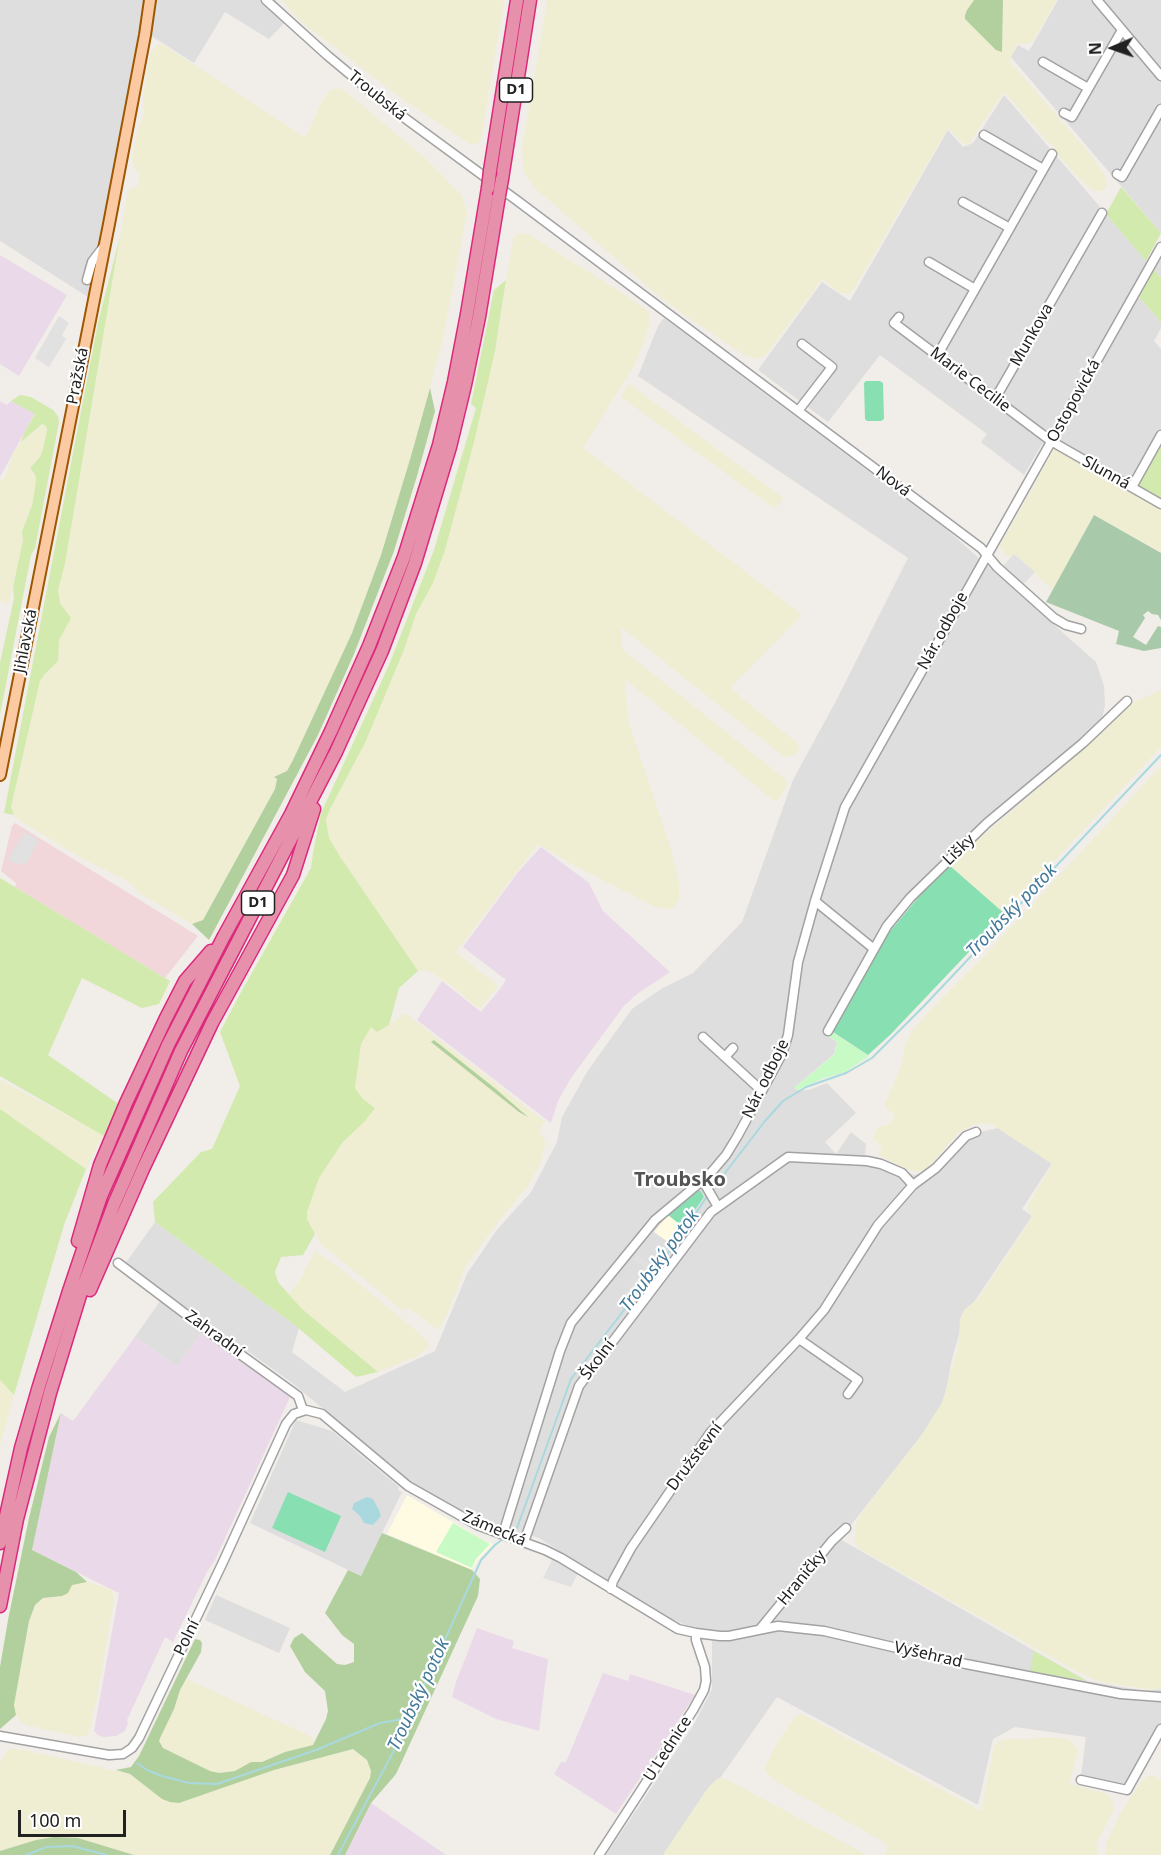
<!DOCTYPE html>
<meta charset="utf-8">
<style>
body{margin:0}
#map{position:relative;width:1161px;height:1855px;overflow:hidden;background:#f1ede8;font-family:"Noto Sans",sans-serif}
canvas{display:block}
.north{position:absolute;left:1083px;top:18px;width:60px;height:60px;-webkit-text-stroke:4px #fff;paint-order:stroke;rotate:268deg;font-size:16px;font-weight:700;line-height:24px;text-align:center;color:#212121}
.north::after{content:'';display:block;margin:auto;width:21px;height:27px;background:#212121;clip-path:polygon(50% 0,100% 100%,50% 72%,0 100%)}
.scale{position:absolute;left:18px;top:1810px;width:108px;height:27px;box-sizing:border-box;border:3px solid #212121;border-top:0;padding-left:8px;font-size:18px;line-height:21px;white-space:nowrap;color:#212121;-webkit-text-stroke:4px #fff;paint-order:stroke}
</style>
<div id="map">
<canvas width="1161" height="1855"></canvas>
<div class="north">N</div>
<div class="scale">100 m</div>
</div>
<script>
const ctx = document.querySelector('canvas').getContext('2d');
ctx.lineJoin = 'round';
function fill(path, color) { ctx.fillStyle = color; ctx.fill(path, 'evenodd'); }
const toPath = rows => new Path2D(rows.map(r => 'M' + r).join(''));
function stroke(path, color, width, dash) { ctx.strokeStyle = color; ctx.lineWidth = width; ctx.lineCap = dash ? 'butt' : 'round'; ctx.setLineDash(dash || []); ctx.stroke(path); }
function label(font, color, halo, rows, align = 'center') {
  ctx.font = font + ' "Noto Sans",sans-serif'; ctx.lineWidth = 4.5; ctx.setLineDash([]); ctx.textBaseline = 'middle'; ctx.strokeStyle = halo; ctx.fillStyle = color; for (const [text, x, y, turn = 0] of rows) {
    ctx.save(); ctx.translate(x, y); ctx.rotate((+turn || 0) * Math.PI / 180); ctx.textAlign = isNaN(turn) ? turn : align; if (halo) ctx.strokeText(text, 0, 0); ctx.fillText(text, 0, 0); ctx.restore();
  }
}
fill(toPath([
 [0,0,275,0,291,16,269,39,225,12,194,63,142,30,88,297,0,241],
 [1058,0,1161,0,1161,233,1011,57,1018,45,1029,51],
 [1004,95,1154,270,1161,258,1161,278,1155,271,1139,297,1161,322,1161,328,1154,341,1161,349,1161,508,1055,448,1042,444,1024,475,981,442,987,434,880,355,828,422,758,370,822,282,850,301,948,130,963,147,973,143],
 [664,318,946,529,1096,662,1104,686,1105,705,1102,719,1097,727,917,885,887,920,823,1033,837,1042,834,1054,794,1088,797,1090,809,1090,827,1083,856,1113,825,1142,836,1154,851,1132,866,1144,865,1158,881,1161,914,1175,927,1172,976,1133,998,1128,1052,1163,1022,1209,1032,1216,974,1302,964,1310,960,1320,960,1331,952,1359,946,1391,941,1406,921,1436,840,1539,1087,1681,1145,1691,1161,1689,1161,1723,1126,1784,1081,1776,1086,1737,1015,1727,993,1739,978,1805,777,1697,720,1778,708,1788,663,1855,606,1855,693,1726,712,1689,712,1640,691,1627,659,1614,539,1538,478,1520,409,1481,291,1382,125,1264,155,1222,299,1328,292,1352,345,1392,435,1351,467,1274,496,1231,531,1192,557,1142,562,1117,587,1072,632,1009,661,989,693,973,742,922,793,780,837,699,908,558,638,376,658,326],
 [160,1301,202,1332,177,1367,135,1337],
 [296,1420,332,1431,399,1487,398,1490,402,1492,361,1576,250,1523],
 [216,1595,290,1628,279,1653,205,1620]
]), '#dfdede');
fill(toPath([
 [15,823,198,936,165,978,15,887,16,883,1,871,12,826]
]), '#f1d7da');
fill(toPath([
 [0,255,67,295,19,376,0,364],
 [0,401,7,405,11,401,35,413,0,477],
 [541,847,589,883,603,911,670,972,637,994,623,1007,571,1078,558,1101,551,1123,417,1020,442,981,481,1012,500,989,506,980,463,947,519,871],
 [202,1332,290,1397,215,1560,208,1570,173,1642,165,1637,127,1720,128,1723,125,1731,116,1736,104,1737,98,1735,94,1731,119,1593,32,1550,61,1413,73,1421,135,1337,177,1367],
 [477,1628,514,1641,512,1648,548,1659,539,1731,496,1719,452,1697,456,1682],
 [603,1673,628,1681,630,1674,695,1695,616,1814,554,1774,561,1762,566,1762],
 [371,1803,446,1855,345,1855]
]), '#eadae9');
fill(toPath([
 [698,1191,701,1191,704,1197,671,1244,654,1232,668,1215],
 [407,1495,485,1541,493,1544,477,1561,472,1570,387,1534]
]), '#fffbe3');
fill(toPath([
 [282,0,504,0,481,139,477,144,471,145,397,95,299,20],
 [547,0,974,0,965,15,996,50,1002,51,1003,0,1057,0,1033,41,1027,44,1017,44,1009,61,1090,154,1104,174,1107,183,1106,188,1103,191,1093,191,1077,176,1059,156,1053,145,1049,143,1004,92,969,143,965,145,948,128,853,290,848,294,840,293,822,279,765,356,757,359,746,356,683,314,648,287,535,188,525,174,523,164,522,148],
 [162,44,303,136,306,136,308,133,321,103,330,90,340,88,345,91,425,158,462,196,467,213,442,343,411,456,381,555,352,633,293,760,287,771,275,778,277,779,275,789,203,920,192,924,136,891,134,886,120,877,83,859,16,818,11,807,40,681,57,661,59,640,66,625,66,613,58,598,58,590,65,564,127,196,128,191,131,188,137,187,139,184,140,175,134,168,132,159,138,128,144,114,143,98,150,55,156,46],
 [518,234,528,234,622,293,649,312,649,327,635,364,583,448,802,615,730,688,797,743,799,749,796,754,784,757,622,628,622,649,785,779,787,786,779,799,776,801,773,800,625,679,628,721,671,849,679,885,679,899,674,907,667,909,656,907,579,868,538,844,456,952,498,986,482,1006,478,1008,451,985,427,970,418,971,339,855,329,838,326,820,330,809,365,743,404,650,416,614,433,583,495,351,513,241,515,236],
 [628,383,783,498,775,509,621,397],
 [42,424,46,426,47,430,43,449,40,457,30,467,36,480,34,495,32,505,22,532,23,540,20,555,8,605,0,600,0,482,6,475,13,453,21,442],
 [1055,448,1161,508,1161,553,1094,516,1053,589,1037,576,1035,572,1014,554,1010,558,999,547],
 [1161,690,1161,747,1005,914,949,865,1085,748,1129,704],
 [1161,766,1161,1689,1145,1689,1098,1681,1076,1671,861,1550,856,1545,855,1539,856,1523,861,1514,921,1436,943,1401,953,1364,958,1349,960,1320,964,1310,979,1298,1032,1217,1027,1207,1052,1164,993,1125,984,1123,975,1124,959,1132,931,1164,922,1172,909,1170,879,1155,882,1146,873,1139,877,1128,889,1124,895,1114,887,1109,885,1104,901,1066,905,1046,912,1031,931,1009,987,953],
 [405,1013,545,1122,539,1130,540,1134,546,1142,539,1166,528,1186,501,1218,465,1267,449,1310,438,1330,407,1307,403,1311,321,1244,307,1219,307,1212,319,1178,334,1153,375,1108,363,1099,355,1088,361,1044,371,1027,386,1027],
 [0,1080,103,1135,86,1169,0,1109],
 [315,1251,337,1266,384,1304,427,1340,429,1347,417,1356,378,1372,302,1309,289,1294,301,1278],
 [0,1380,14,1395,0,1445],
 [78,1582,87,1582,109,1589,112,1591,114,1600,97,1698,88,1735,80,1737,30,1726,21,1722,16,1715,14,1705,29,1621,35,1605,43,1598,62,1596,72,1585],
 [187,1679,312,1737,313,1740,313,1745,280,1754,262,1762,256,1762,235,1771,219,1773,210,1771,167,1750,161,1745,159,1741,180,1690],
 [802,1714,981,1811,994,1747,997,1743,1004,1739,1031,1739,1044,1737,1067,1739,1074,1744,1078,1751,1069,1784,1108,1794,1114,1805,1114,1809,1096,1844,1098,1855,885,1855,888,1847,884,1842,778,1783,766,1773,765,1768,776,1744,795,1717],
 [8,1749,24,1750,130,1774,162,1799,175,1803,274,1770,353,1749,358,1751,367,1760,371,1771,370,1778,330,1855,134,1855,78,1838,63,1837,36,1840,0,1851,0,1763],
 [1148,1776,1154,1776,1161,1780,1161,1855,1105,1855,1107,1842,1119,1816,1141,1781],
 [722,1778,726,1779,867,1855,663,1855,708,1788,717,1779]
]), '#efeed3');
fill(toPath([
 [1121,187,1161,233,1146,261,1106,214],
 [120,236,65,564,58,590,60,603,71,618,59,640,58,661,45,674,40,681,37,694,11,807,14,815,4,813,98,323],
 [1154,270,1161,278,1161,322,1139,297],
 [506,280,495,351,474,442,445,550,433,583,416,614,404,650,365,743,330,809,326,820,329,838,339,855,418,971,399,988,389,1025,377,1032,371,1027,361,1044,355,1088,363,1099,375,1108,365,1121,342,1143,319,1178,307,1212,307,1219,315,1234,303,1255,281,1257,275,1272,278,1282,302,1309,378,1372,356,1377,296,1326,155,1222,153,1202,201,1152,212,1149,240,1086,220,1032,240,994,311,868,313,853,321,813,389,665,434,550,476,408,471,404,494,290],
 [20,395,31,397,53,410,58,416,59,422,35,548,31,555,0,715,0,663,14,598,13,587,23,540,22,532,32,505,34,495,36,480,35,475,30,468,40,457,43,449,47,430,46,426,42,424,21,442,24,433,35,414,11,401],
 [1161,441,1161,498,1137,484],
 [0,878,170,981,159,1004,142,1008,82,978,48,1055,120,1105,104,1136,0,1076],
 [0,1109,86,1169,64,1225,14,1395,0,1380],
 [1034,1651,1087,1681,1030,1671]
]), '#d3eaae');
fill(toPath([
 [974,0,1003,0,1002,52,996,50,965,19,965,15,967,10],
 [430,388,435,411,417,476,394,551,354,654,318,735,209,940,192,924,203,920,275,789,277,779,274,777,287,771,293,760,352,633,381,555,411,456],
 [434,1040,497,1090,528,1117,519,1112,431,1042],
 [61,1413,32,1550,76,1572,87,1582,72,1585,68,1593,62,1596,43,1598,35,1605,29,1621,14,1705,16,1715,0,1729,0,1732,0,1667,8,1620,29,1518,49,1437],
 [382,1533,472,1570,480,1579,478,1596,396,1774,371,1803,345,1855,330,1855,370,1778,371,1771,367,1760,353,1749,274,1770,179,1803,170,1802,162,1799,130,1774,116,1770,131,1767,139,1756,195,1639,200,1640,202,1643,201,1652,180,1690,174,1709,161,1736,159,1741,163,1748,210,1771,219,1773,235,1771,251,1762,262,1762,285,1752,313,1745,326,1719,328,1711,325,1691,305,1672,290,1646,294,1638,302,1633,337,1664,345,1665,354,1662,354,1644,342,1635,325,1613,348,1570,361,1576],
 [54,1837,78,1838,134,1855,0,1855,0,1851,36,1840]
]), '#b2d09d');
fill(toPath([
 [1094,515,1161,553,1161,620,1158,615,1152,614,1148,611,1143,615,1145,618,1133,637,1146,645,1158,626,1161,627,1161,648,1144,651,1116,644,1119,631,1046,602]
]), '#a9caaa');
fill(toPath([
 [832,1032,869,1056,845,1072,824,1078,797,1090,794,1088,834,1055,838,1042,826,1035],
 [453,1523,490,1544,476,1559,472,1568,436,1552]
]), '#c8fac6');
fill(toPath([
 [866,381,880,381,883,383,884,419,881,421,867,421,865,419,864,383],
 [949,865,1005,914,890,1035,868,1055,833,1032,887,935,922,893],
 [698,1191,701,1191,704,1197,683,1227,668,1215],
 [288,1492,341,1516,325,1552,272,1528]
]), '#87dfb2');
fill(toPath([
 [59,316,69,323,62,335,66,339,49,367,35,358],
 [1014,554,1035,572,1023,585,1002,567],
 [25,832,39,841,25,865,20,862,18,865,8,859],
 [638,1254,653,1267,628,1299,624,1295,645,1268,634,1259],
 [552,1560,578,1573,571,1587,543,1578]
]), '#e1e1e1');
fill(toPath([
 [367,1497,373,1499,379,1510,381,1516,373,1525,364,1523,360,1516,352,1509,354,1503]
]), '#a9d9de');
stroke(toPath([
 [712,1190,765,1121,783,1101,806,1087,846,1073,872,1058,924,1006,1161,755],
 [509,1535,517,1528,571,1379,677,1241,708,1195],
 [137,1763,147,1770,162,1776,189,1783,217,1784,316,1750,380,1723,409,1718],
 [26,1855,47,1847,72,1846,107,1855],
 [338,1855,399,1741,481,1560,495,1545,504,1538]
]), '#a9d9de', 2);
const minor = toPath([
 [266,0,328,56,387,105,519,202,981,548,997,567,1054,618,1066,625,1081,629],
 [1097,0,1161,76],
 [1043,62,1088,88],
 [1064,113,1072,117,1122,30],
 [984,135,1043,169],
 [1117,174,1122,177,1161,109],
 [963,202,1010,228],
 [929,262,975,289],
 [87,280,92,262,104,246],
 [899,317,894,323,1051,441,1161,504],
 [937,356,1052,154],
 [995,399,1102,213],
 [798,411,832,367,802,344],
 [1132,487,1161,435],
 [815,901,874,949],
 [828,1031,887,926,910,898,987,823,1083,743,1127,701],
 [703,1037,762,1091],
 [725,1057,733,1048],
 [703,1181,718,1207],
 [118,1263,208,1331,298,1396,303,1410],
 [799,1339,858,1380,848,1394],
 [503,1534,560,1351,571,1323,655,1220,709,1175,726,1155,737,1137,782,1054,788,1035,798,962,815,901,845,807,1161,247],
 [524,1542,579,1386,711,1212,788,1157,867,1161,881,1164,902,1173,913,1185],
 [611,1589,613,1581,631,1548,710,1433,799,1339,824,1310,878,1225,913,1185,936,1168,966,1136,976,1132],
 [760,1629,832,1541,846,1528],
 [0,1736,109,1755,123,1754,132,1748,139,1738,223,1562,286,1424,294,1414,306,1410,322,1414,408,1486,477,1525,545,1550,561,1558,678,1629,696,1633,720,1636,729,1636,778,1626,824,1631,966,1664,1121,1694,1161,1697],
 [1081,1780,1127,1790,1161,1729],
 [599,1855,693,1710,704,1690,706,1681,705,1667,696,1640,696,1633]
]);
const major = toPath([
 [0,775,109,224,145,35,150,0]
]);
const highway = toPath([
 [490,171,517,0],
 [502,179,530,0],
 [78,1241,100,1165,126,1103,166,1018,185,981,211,951],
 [90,1290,143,1169,212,1023,293,875,314,809],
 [0,1543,21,1448,39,1386,69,1291,101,1196,168,1045,224,936,291,814,331,731,369,646,404,557,439,445,454,382,467,314,488,188],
 [0,1606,17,1519,50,1393,81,1292,114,1204,181,1051,336,752,382,651,415,563,450,447,465,385,479,317,499,196]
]);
stroke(minor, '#a2a2a2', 11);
stroke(major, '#9d5601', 14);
stroke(highway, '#db297c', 15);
stroke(minor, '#fff', 8);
stroke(major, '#fccaa2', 10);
stroke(highway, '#e790ab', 12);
const highwayBridge = toPath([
 [488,188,490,171],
 [499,196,502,179]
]);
stroke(highwayBridge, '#db297c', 15, []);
stroke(highwayBridge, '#e790ab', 12);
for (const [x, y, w] of [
 [516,90,33],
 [258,903,33]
]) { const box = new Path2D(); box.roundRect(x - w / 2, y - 12, w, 24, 4.5); ctx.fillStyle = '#fff'; ctx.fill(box); stroke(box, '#212121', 1.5); }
label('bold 15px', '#212121', null, [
 ["D1",516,90],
 ["D1",258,903]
]);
label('16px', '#212121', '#fff', [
 ["Troubská",377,96,39],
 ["Munkova",1032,335,-60],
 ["Pražská",78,376,-79],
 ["Marie Cecilie",970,380,37],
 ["Ostopovická",1074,401,-61],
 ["Slunná",1106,473,29],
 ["Nová",893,482,37],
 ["Nár. odboje",943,631,-61],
 ["Jihlavská",26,641,-79],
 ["Lišky",959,850,-44],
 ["Nár. odboje",766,1079,-64],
 ["Zahradní",214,1334,36],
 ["Školní",598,1360,-53],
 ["Družstevní",695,1457,-53],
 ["Zámecká",494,1529,23],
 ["Hraničky",802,1578,-51],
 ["Polní",187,1638,-64],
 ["Vyšehrad",928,1655,13],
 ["U Lednice",668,1749,-57]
]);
label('italic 18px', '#437a99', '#fff', [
 ["Troubský potok",1012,911,-46],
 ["Troubský potok",660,1261,-54],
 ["Troubský potok",419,1695,-65]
]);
label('bold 20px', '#545454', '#fff', [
 ["Troubsko",680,1180]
]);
</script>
